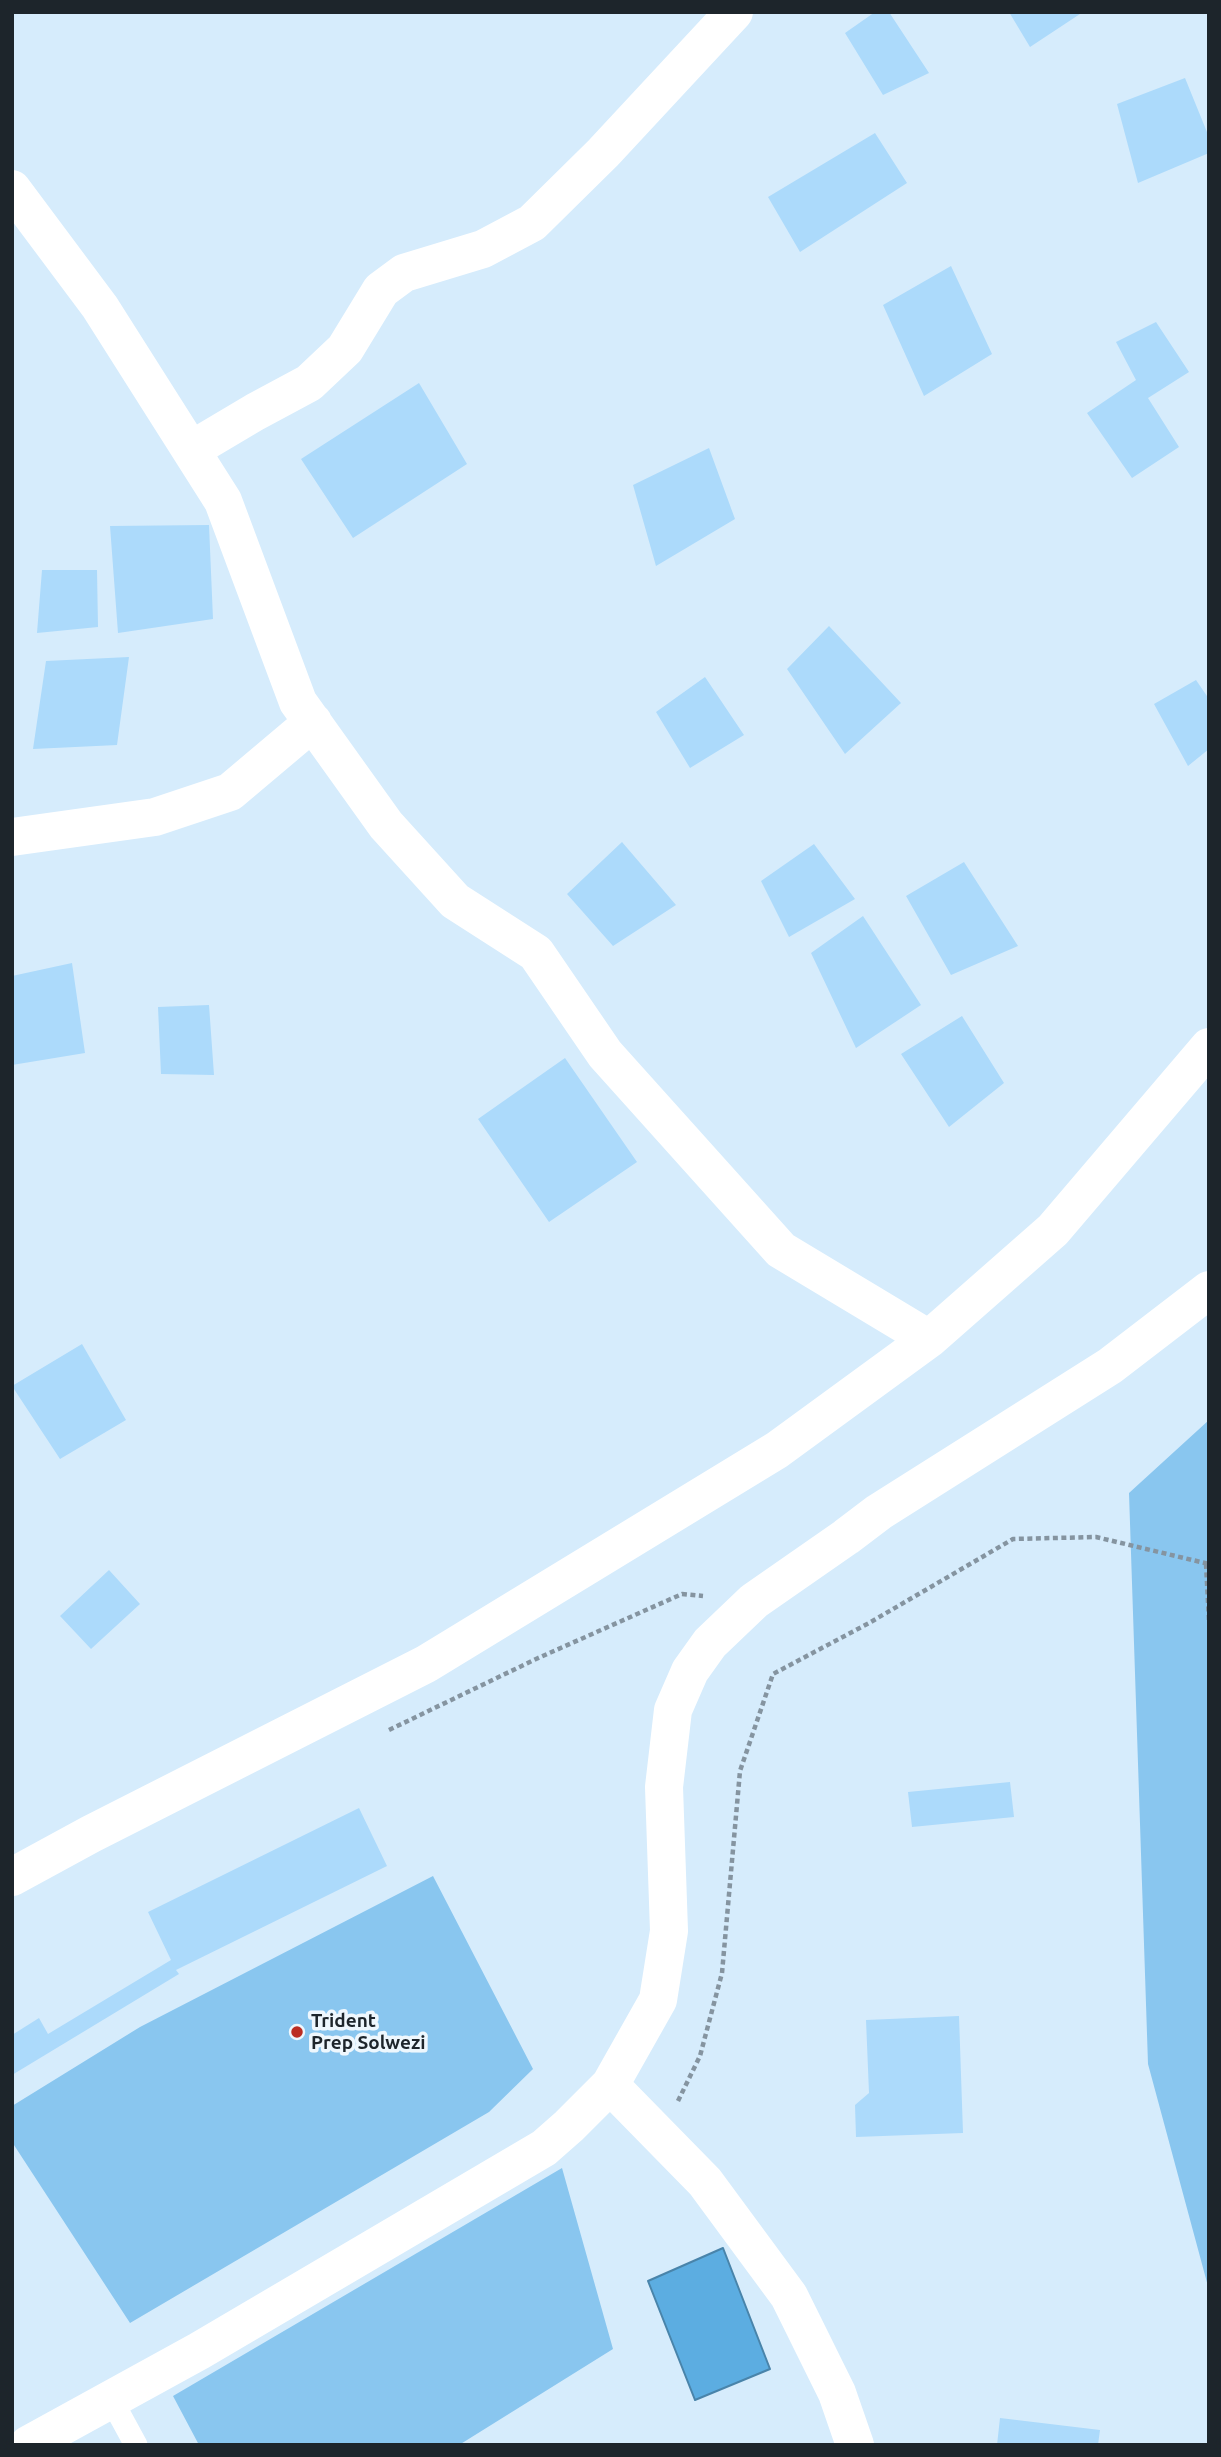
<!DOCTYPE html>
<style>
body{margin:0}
#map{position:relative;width:1221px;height:2457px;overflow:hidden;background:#d6ecfc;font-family:Ubuntu,sans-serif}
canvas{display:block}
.frame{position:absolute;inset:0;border:14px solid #1d252b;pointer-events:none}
</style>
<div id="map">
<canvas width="1221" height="2457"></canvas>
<div class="frame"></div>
</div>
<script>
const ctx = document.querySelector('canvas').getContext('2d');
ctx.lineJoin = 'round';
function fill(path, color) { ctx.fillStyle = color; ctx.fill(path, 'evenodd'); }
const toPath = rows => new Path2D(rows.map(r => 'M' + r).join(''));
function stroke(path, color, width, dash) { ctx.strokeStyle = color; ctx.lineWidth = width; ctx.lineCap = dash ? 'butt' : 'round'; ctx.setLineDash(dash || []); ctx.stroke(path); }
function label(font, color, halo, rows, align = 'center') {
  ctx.font = font + ' Ubuntu,sans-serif'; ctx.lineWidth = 7; ctx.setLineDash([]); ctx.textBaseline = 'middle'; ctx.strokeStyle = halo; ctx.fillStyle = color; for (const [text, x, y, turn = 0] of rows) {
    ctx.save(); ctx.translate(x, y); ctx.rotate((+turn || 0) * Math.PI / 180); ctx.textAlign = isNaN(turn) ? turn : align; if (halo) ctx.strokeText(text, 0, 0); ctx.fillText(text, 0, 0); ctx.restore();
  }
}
fill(toPath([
 [1209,1420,1209,2290,1148,2064,1129,1493],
 [433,1876,533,2069,489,2112,130,2323,12,2142,12,2106,140,2027],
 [562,2168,613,2349,459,2445,199,2445,173,2396]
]), '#89c6ef');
const water = toPath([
 [723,2248,770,2369,695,2400,648,2281,723,2248]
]);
fill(water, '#5cade1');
stroke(water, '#4984aa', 2);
fill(toPath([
 [875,12,889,12,929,73,883,95,845,33],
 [1009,12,1083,12,1030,47],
 [1185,78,1209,137,1209,153,1138,183,1117,104],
 [875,133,907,183,800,252,768,197],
 [951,266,992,354,924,396,883,305],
 [1156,322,1189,372,1148,398,1179,447,1132,478,1087,413,1136,380,1116,342],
 [419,383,467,464,353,538,301,459],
 [709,448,735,519,656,566,633,485],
 [209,525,213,619,118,633,110,526],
 [42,570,97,570,98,627,37,633],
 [829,626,901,703,845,754,787,669],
 [129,657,117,745,33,749,46,661],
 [705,677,744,735,690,768,656,712],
 [1196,680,1209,699,1209,749,1188,766,1154,704],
 [622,842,676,905,613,946,567,894],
 [814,844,855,899,789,937,761,881],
 [964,862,1018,946,951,975,906,896],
 [863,916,921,1005,856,1048,811,953],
 [72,963,85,1053,12,1065,12,976],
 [209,1005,214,1075,161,1074,158,1007],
 [962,1016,1004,1083,949,1127,901,1054],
 [565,1058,637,1162,549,1222,478,1119],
 [82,1344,126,1420,60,1459,12,1386],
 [109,1570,140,1604,91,1649,60,1616],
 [1010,1782,1014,1817,912,1827,908,1792],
 [359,1808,387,1866,176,1970,179,1974,12,2075,12,2035,39,2018,48,2034,171,1960,148,1912],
 [959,2016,963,2133,856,2137,855,2105,869,2093,866,2020],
 [1000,2418,1100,2430,1098,2445,997,2445]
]), '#acdafb');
stroke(toPath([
 [1206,1564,1209,1621],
 [389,1730,536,1659,682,1594,703,1596],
 [678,2101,700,2056,722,1973,740,1771,773,1674,869,1623,1013,1539,1096,1537,1209,1564]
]), '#8594a0', 4.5, [5, 3.5]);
stroke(toPath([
 [111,2399,136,2445]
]), '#fff', 23);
stroke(toPath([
 [12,189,100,307,223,501,298,702,386,825,455,901,536,953,605,1054,781,1250,929,1339],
 [191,450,255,412,309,383,345,349,381,290,404,273,483,249,532,223,603,153,734,12],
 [12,837,155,817,230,792,313,722],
 [12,1877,91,1834,426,1664,777,1450,929,1339,1053,1230,1209,1047],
 [610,2085,705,2182,789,2296,837,2393,855,2445],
 [28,2445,199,2351,544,2148,569,2126,610,2085,658,2000,669,1931,664,1787,673,1710,690,1671,710,1643,754,1601,846,1537,879,1512,1110,1366,1209,1290]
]), '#fff', 38);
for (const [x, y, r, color] of [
 [297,2032,7,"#bb2d23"]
]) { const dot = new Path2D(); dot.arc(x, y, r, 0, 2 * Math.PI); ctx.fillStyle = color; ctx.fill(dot); stroke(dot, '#eef7fd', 2.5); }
label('bold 19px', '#1d252b', '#eef7fd', [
 ["Trident",311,2021],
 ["Prep Solwezi",311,2043]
], 'left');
</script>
